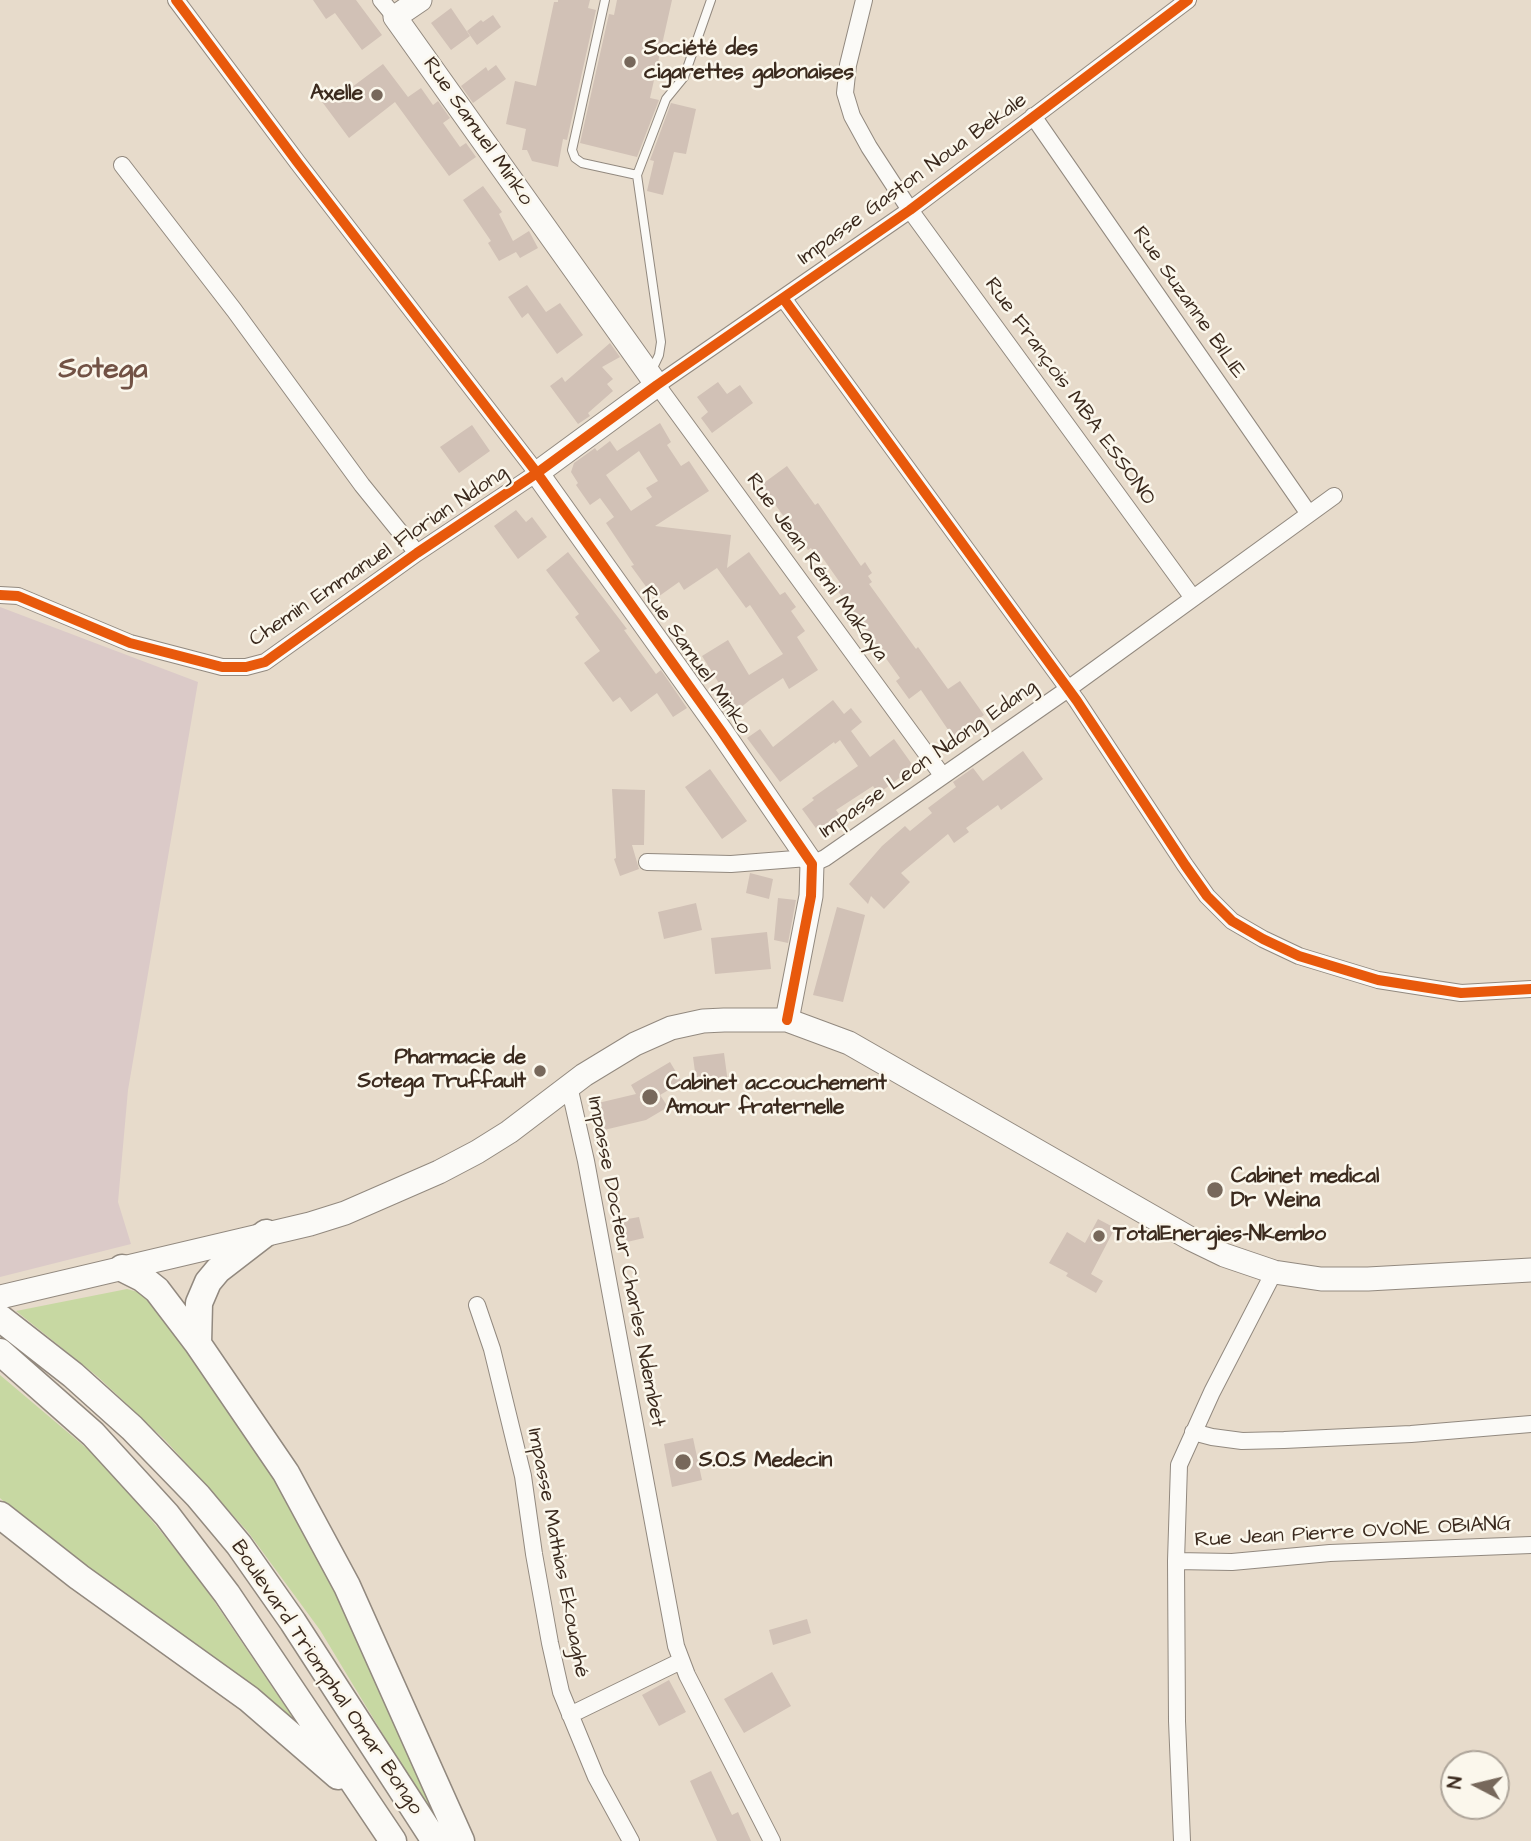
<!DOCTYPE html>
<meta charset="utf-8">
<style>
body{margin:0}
#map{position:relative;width:1531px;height:1841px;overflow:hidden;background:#e7dbcb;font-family:"Architects Daughter",sans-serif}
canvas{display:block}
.north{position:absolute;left:1440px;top:1750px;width:70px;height:70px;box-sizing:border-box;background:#fbf7ec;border:2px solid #aea59a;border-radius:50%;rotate:277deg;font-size:19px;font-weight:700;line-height:28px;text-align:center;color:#3b2a1e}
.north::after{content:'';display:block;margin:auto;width:24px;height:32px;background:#77685b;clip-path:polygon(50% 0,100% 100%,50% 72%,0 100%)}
</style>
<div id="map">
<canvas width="1531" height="1841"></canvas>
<div class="north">N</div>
</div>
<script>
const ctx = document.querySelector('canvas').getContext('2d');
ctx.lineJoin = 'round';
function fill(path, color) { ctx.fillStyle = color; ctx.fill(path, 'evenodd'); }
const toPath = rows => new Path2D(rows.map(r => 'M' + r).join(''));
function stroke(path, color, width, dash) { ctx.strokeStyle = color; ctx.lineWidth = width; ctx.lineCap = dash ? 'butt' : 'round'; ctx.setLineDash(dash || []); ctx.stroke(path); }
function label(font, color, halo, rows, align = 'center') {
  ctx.font = font + ' "Architects Daughter",sans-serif'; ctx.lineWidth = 5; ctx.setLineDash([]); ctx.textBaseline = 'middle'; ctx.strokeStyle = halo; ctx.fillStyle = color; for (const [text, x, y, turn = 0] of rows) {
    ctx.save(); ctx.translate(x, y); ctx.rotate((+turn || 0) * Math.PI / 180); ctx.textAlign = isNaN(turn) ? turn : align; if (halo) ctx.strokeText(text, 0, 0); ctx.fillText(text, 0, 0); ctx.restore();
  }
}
fill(toPath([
 [0,607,198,682,128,1090,118,1202,131,1244,0,1277]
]), '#dbcac8');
fill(toPath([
 [127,1289,149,1295,266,1461,350,1619,435,1803,428,1809,320,1630,248,1532,166,1441,98,1377,16,1311],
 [0,1375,91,1452,131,1495,197,1576,302,1731,32,1528,0,1498]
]), '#c7d8a2');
fill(toPath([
 [313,0,356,0,382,35,362,50,335,13,326,19],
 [558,0,590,0,588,8,596,10,567,140,563,139,558,167,532,161,527,150,522,150,526,129,506,124,515,81,536,86,554,2,558,2],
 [617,0,672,0,650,98,659,100,637,157,580,143,609,14,614,15],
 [451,8,470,36,451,50,431,23],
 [493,15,501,27,477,45,467,31,481,20,483,22],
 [383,64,408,97,421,88,433,105,438,101,450,118,443,123,460,147,466,143,476,157,449,176,395,102,349,138,320,99,338,86,344,93],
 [496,65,506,79,473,103,461,86,486,67,488,71],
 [671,103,696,109,686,154,674,152,663,195,647,191,654,161,650,160],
 [483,186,502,212,499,214,513,241,529,231,538,248,520,258,516,252,499,261,488,243,491,241,463,200],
 [527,285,546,312,560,303,583,335,557,354,528,313,522,318,508,297],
 [610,343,620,357,602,367,613,379,607,384,613,391,588,413,590,416,578,424,550,386,562,377,565,382],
 [718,382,727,394,740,385,753,403,712,433,701,418,708,412,697,397],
 [660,423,671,442,667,445,681,466,689,461,709,491,655,526,731,535,727,568,749,552,780,595,785,592,796,607,791,611,805,631,797,637,818,670,789,689,783,678,750,700,730,716,717,699,725,693,702,656,728,640,749,675,783,654,750,605,746,608,717,568,684,590,679,582,655,599,631,566,634,565,606,523,614,517,600,498,590,505,576,485,578,483,571,472,574,463,595,448,597,451,610,441,617,451],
 [639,451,658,481,646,488,652,497,631,511,606,475],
 [472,425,490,451,459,473,440,447],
 [787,466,815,505,818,503,861,566,865,562,872,573,868,576,872,582,869,584,916,649,918,647,948,689,960,681,984,715,953,737,921,690,909,699,896,681,900,678,835,587,841,584,822,557,818,559,811,548,808,550,761,485],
 [516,510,526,522,532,517,547,537,518,559,494,526],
 [568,552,627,629,624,630,656,674,661,670,687,708,673,717,657,693,631,712,620,697,613,702,584,663,600,651,575,617,579,614,546,570],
 [833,700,844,714,851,708,862,722,851,731,870,757,894,739,914,767,878,794,873,786,836,810,839,814,828,822,834,830,823,838,802,809,814,800,812,798,858,766,840,740,835,744,834,742,780,782,747,738,760,729,773,747],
 [1023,751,1043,779,1001,810,998,805,966,828,969,832,954,843,948,834,901,873,910,882,884,909,871,896,868,904,849,884,882,846,905,826,910,831,932,813,928,808,956,787,953,782,973,768,983,781],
 [710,769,747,821,722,839,685,787],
 [612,789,645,790,644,845,632,845,639,869,620,876,614,859,616,858],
 [750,873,773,879,769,899,746,893],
 [778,898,796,900,788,943,774,940],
 [696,903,702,930,664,939,658,912],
 [837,907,865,915,843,1002,813,995],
 [767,932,771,969,715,974,711,938],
 [724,1053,728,1083,697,1087,693,1057],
 [670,1062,682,1082,660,1095,668,1107,646,1120,604,1130,598,1103,636,1094,631,1085],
 [639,1217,644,1238,627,1242,622,1220],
 [1098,1219,1115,1228,1091,1274,1103,1281,1096,1293,1066,1276,1068,1273,1049,1263,1067,1232,1085,1243],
 [693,1438,702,1480,672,1487,664,1444],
 [807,1619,811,1633,773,1645,769,1630],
 [772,1672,791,1706,744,1733,724,1699],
 [669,1680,686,1712,659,1726,642,1695],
 [711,1771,732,1815,738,1812,751,1841,717,1841,690,1781]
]), '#d1c1b6');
const lane = toPath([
 [605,0,572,150,575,158,582,163,637,175,661,342,659,355,651,372],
 [637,175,666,99,684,77,711,0]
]);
const street = toPath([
 [381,0,395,17],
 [864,0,848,65,845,93,852,116,869,147,910,210,1193,598],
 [1033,116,1309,514],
 [122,165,234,310,362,485,417,553],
 [783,298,1077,701,1185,865,1207,896,1232,921,1263,939,1299,956,1378,980,1461,993,1531,989],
 [0,595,18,596,130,643,222,667,246,667,265,662,417,553,537,473,298,163,176,0],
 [942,775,657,385,910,210,1188,0],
 [647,862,731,864,808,858],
 [812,864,825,858,1068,689,1334,496],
 [569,1086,586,1161,676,1646,687,1675,772,1841],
 [477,1305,492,1349,523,1476,534,1554,550,1643,561,1692,596,1777,631,1841],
 [1193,1432,1212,1437,1242,1441,1284,1440,1411,1434,1531,1424],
 [1176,1561,1232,1562,1330,1553,1531,1545],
 [570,1715,681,1661],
 [1182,1841,1177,1721,1176,1561,1179,1465,1212,1392,1274,1272]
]);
const secondary = toPath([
 [420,0,395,17,657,385,537,473,721,731,812,864,811,896,787,1020],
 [0,1297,310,1224,345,1213,439,1172,477,1152,509,1132,584,1075,635,1044,671,1028,703,1021,724,1020,787,1020,849,1043,1191,1239,1224,1255,1274,1272,1321,1279,1368,1279,1531,1270]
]);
const primary = toPath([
 [122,1268,142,1278,157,1290,198,1344,286,1473,347,1586,461,1841],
 [0,1318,73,1375,132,1428,198,1496,239,1545,293,1622,435,1841],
 [198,1344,199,1303,208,1282,218,1270,266,1233],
 [0,1352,93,1434,167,1515,227,1594,393,1841],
 [0,1515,79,1577,249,1699,338,1776]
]);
stroke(lane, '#92897f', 10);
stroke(street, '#92897f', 18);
stroke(secondary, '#92897f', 25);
stroke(primary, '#92897f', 29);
stroke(lane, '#fbfaf7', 8);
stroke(street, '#fbfaf7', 16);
stroke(secondary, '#fbfaf7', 23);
stroke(primary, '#fbfaf7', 26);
stroke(toPath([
 [783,298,1077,701,1185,865,1207,896,1232,921,1263,939,1299,956,1378,980,1461,993,1531,989],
 [0,595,18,596,130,643,222,667,246,667,265,662,417,553,537,473,298,163,176,0],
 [787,1020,811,896,812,864,721,731,537,473,657,385,910,210,1188,0]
]), '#e8590c', 10);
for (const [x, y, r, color] of [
 [630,62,7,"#77685b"],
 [377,95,7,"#77685b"],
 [540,1071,7,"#77685b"],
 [650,1097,9,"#77685b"],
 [1215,1190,9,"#77685b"],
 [1099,1236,7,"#77685b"],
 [683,1462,9,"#77685b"]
]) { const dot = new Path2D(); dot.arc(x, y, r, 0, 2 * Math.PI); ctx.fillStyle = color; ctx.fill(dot); stroke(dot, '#fbf7ec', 2.5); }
label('bold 21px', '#3b2a1e', '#fbf7ec', [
 ["Société des",644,50],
 ["cigarettes gabonaises",644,74],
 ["Axelle",363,95,"right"],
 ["Pharmacie de",526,1059,"right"],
 ["Sotega Truffault",526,1083,"right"],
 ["Cabinet accouchement",666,1085],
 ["Amour fraternelle",666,1109],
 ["Cabinet medical",1231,1178],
 ["Dr Weina",1231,1202],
 ["TotalEnergies-Nkembo",1113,1236],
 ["S.O.S Medecin",699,1462]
], 'left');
label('21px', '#3b2a1e', '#fbf7ec', [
 ["Rue Samuel Minko",477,132,55],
 ["Impasse Gaston Noua Bekale",913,180,-36],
 ["Rue Suzanne BILIE",1188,303,55],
 ["Rue François MBA ESSONO",1069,392,54],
 ["Chemin Emmanuel Florian Ndong",379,557,-34],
 ["Rue Jean Rémi Makaya",816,568,54],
 ["Rue Samuel Minko",695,661,55],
 ["Impasse Leon Ndong Edang",929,760,-35],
 ["Impasse Docteur Charles Ndembet",625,1262,79],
 ["Rue Jean Pierre OVONE OBIANG",1353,1533,-3],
 ["Impasse Mathias Ekouaghé",557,1553,79],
 ["Boulevard Triomphal Omar Bongo",326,1678,56]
]);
label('bold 28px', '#725245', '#fbf7ec', [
 ["Sotega",103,371]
]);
</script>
